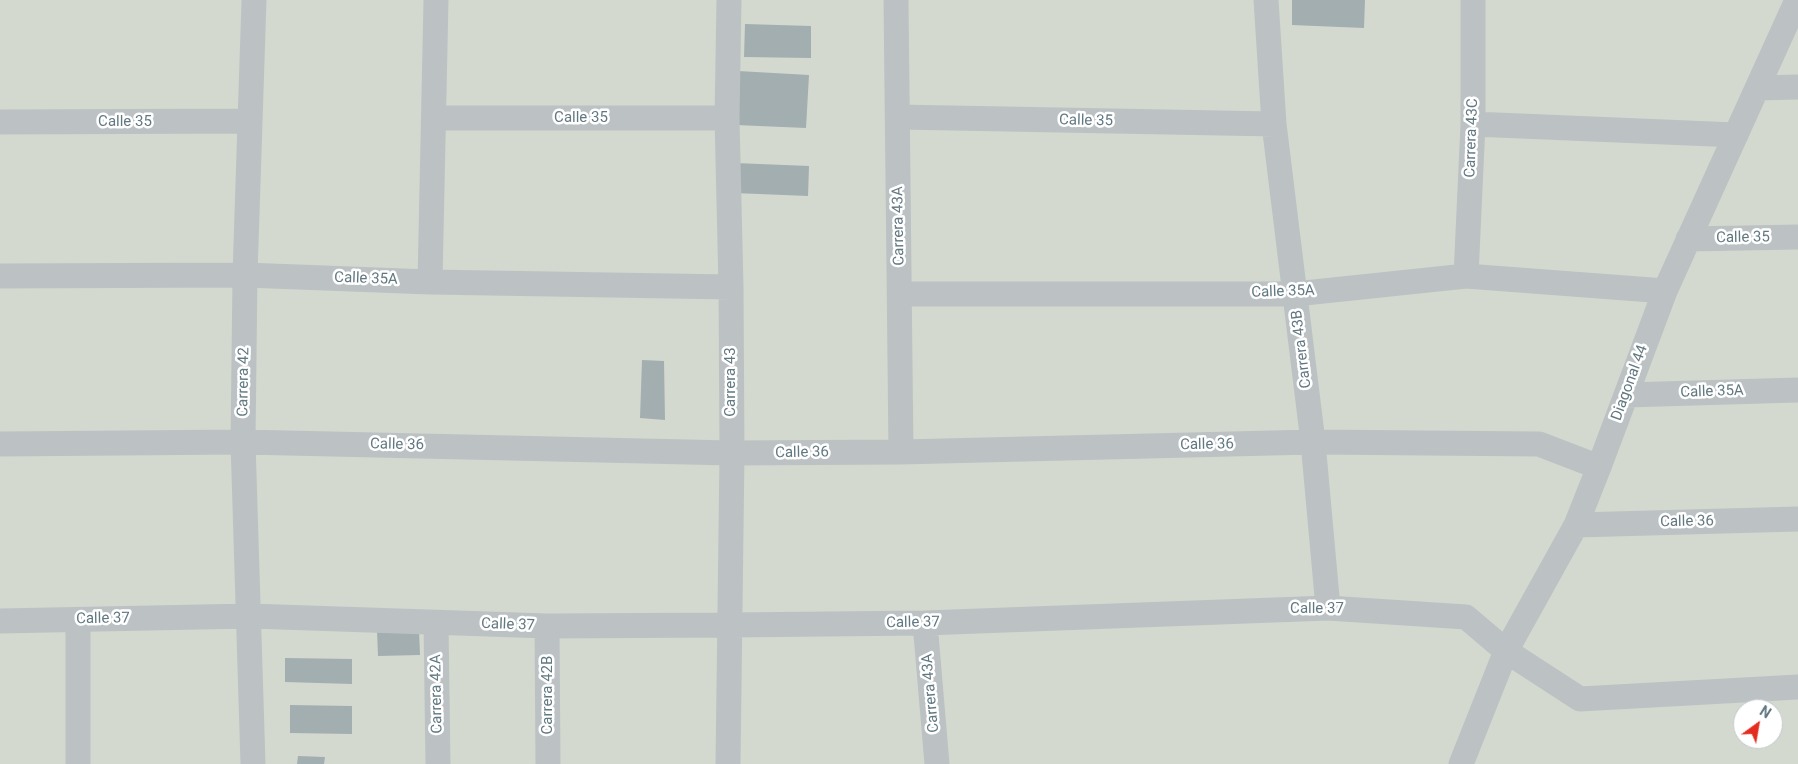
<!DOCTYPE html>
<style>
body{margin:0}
#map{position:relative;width:1798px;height:764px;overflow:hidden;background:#f4f3f0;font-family:Roboto,sans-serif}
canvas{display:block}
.north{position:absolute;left:1733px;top:699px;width:50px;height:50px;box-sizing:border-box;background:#fff;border:1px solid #c0c9cd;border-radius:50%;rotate:32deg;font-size:14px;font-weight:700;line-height:20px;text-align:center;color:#627881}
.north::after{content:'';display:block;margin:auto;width:18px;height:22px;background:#e52d1f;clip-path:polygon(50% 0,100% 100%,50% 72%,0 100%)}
</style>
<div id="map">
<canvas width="1798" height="764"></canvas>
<div class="north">N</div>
</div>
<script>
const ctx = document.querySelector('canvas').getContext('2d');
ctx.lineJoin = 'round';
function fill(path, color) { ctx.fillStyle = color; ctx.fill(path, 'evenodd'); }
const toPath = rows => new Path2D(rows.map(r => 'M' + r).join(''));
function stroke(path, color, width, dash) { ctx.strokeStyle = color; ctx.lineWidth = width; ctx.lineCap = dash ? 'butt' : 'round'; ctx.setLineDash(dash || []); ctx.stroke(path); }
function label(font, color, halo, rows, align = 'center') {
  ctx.font = font + ' Roboto,sans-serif'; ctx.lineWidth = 5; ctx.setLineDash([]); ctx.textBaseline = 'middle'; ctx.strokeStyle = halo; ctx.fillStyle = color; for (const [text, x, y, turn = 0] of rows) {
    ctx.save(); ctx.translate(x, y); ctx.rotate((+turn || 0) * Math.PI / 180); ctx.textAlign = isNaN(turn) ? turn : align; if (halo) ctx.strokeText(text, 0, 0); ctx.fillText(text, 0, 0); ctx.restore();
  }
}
fill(toPath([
 [0,0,1798,0,1798,764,0,764],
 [1743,709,1773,709,1773,739,1743,739]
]), '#d4d9cf');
fill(toPath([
 [1292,0,1365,0,1364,28,1292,25],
 [745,24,811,26,811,58,744,57],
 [738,71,809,75,806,128,736,125],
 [735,163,809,166,808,196,734,193],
 [642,360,664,361,665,420,640,418],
 [419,630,420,655,378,656,377,631],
 [285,658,352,659,352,684,285,682],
 [290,705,352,706,352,734,290,733],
 [298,756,325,757,324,764,297,764]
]), '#a3aeb1');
stroke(toPath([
 [896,0,901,452],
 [1266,0,1274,124,1313,442,1328,608],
 [1757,88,1798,87],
 [898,117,1274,124],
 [434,118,727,118],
 [0,122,250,121],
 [1473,124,1736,135],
 [1688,239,1798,237],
 [0,276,245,275,430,282,731,287],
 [1466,276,1473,124,1473,0],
 [430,282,436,0],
 [900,294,1295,294,1466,276,1665,291],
 [1626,395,1798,390],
 [0,444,243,442,732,453,901,452,1313,442,1539,444,1599,467],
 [1576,525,1798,519],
 [78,620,78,764],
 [0,621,250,616,547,626,730,625,925,623,1328,608,1466,617,1506,651,1580,699,1798,687],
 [436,623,438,764],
 [925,623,937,764],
 [547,626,548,764],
 [253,764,243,442,245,275,254,0],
 [728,764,732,453,731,287,727,118,729,0],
 [1461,764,1506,651,1576,525,1599,467,1665,291,1797,0]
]), '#bcc2c4', 25);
label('15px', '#627881', '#fff', [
 ["Calle 35",581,118],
 ["Calle 35",1086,121,1],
 ["Calle 35",125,122],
 ["Carrera 43C",1472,138,-88],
 ["Carrera 43A",899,226,-91],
 ["Calle 35",1743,238,-1],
 ["Calle 35A",366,279,2],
 ["Calle 35A",1283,292,-2],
 ["Carrera 43B",1302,349,-97],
 ["Carrera 42",244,382,-89],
 ["Carrera 43",731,382,-90],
 ["Diagonal 44",1630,383,-70],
 ["Calle 35A",1712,392,-2],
 ["Calle 36",397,445,1],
 ["Calle 36",1207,445,-1],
 ["Calle 36",802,453,-1],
 ["Calle 36",1687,522,-1],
 ["Calle 37",1317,609],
 ["Calle 37",103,619,-1],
 ["Calle 37",913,623,-1],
 ["Calle 37",508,625,2],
 ["Carrera 43A",931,693,-95],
 ["Carrera 42A",437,694,-91],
 ["Carrera 42B",548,695,-90]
]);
</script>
